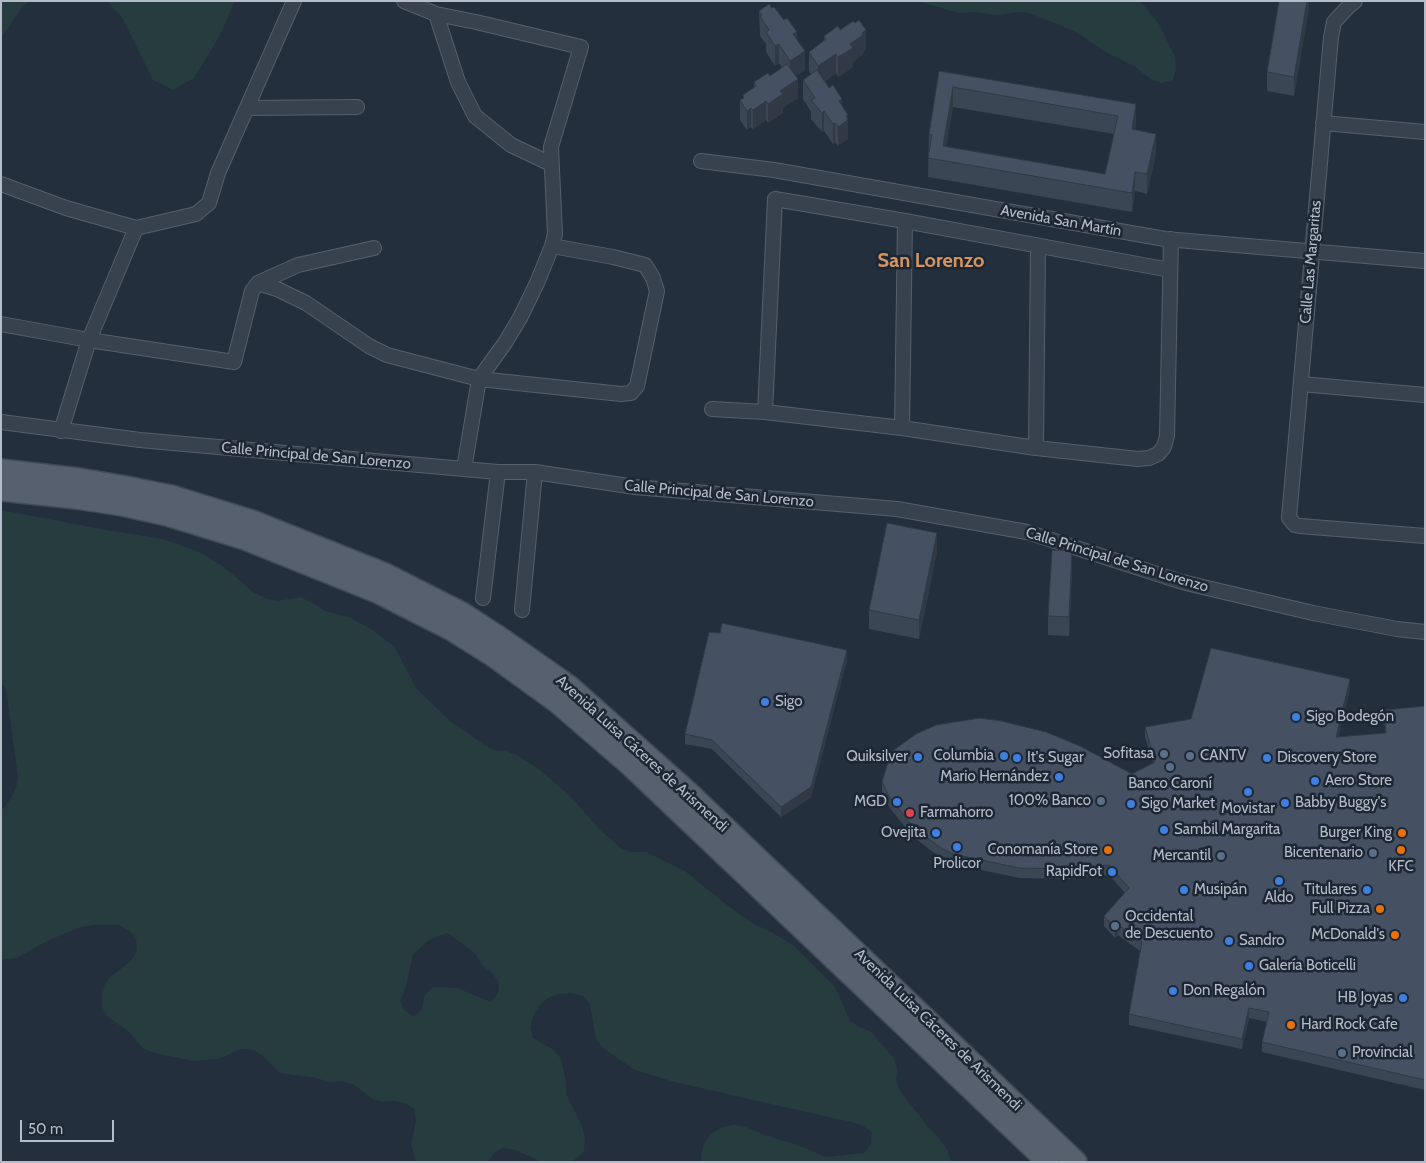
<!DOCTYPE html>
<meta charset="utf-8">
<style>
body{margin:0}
#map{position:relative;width:1426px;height:1163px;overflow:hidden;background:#242f3e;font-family:Cabin,sans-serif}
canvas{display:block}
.frame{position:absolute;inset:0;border:2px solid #b4bcc9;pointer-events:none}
.scale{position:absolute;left:20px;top:1120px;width:94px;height:22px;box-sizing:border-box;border:2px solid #b4bcc9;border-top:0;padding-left:6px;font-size:15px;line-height:18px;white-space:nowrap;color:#b4bcc9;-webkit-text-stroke:4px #1d2633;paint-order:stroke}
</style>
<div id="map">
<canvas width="1426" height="1163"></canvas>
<div class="frame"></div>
<div class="scale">50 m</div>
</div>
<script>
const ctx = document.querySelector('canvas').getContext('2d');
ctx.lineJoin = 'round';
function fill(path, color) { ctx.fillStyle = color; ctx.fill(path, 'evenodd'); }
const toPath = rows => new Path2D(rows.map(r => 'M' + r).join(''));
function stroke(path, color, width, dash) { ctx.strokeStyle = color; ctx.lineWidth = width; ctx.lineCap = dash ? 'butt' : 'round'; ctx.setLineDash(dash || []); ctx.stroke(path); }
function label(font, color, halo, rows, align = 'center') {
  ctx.font = font + ' Cabin,sans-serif'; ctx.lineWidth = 5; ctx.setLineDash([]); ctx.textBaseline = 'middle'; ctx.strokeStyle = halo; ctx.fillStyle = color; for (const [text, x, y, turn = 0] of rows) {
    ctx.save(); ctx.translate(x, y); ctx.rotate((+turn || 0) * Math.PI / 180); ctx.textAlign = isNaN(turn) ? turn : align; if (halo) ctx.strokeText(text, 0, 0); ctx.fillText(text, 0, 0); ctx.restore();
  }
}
fill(toPath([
 [1,1,29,1,22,8,1,38],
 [107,1,235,1,219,37,194,78,173,90,153,80,123,19],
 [917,1,1140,1,1159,24,1175,57,1176,69,1173,80,1162,83,1152,80,1134,66,1104,51,1076,32,1032,14,1021,12,998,15,973,12,959,13],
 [1,510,106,530,163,539,204,554,224,567,253,592,265,598,277,601,301,597,326,611,351,618,374,631,395,647,416,688,449,720,484,745,494,750,506,751,517,755,539,769,570,796,601,831,622,849,632,852,646,852,685,871,723,902,752,923,773,933,794,946,835,987,850,1021,859,1027,870,1031,894,1058,897,1069,896,1080,900,1091,925,1123,941,1141,948,1151,951,1162,702,1162,701,1155,704,1143,711,1134,722,1127,734,1125,745,1127,768,1136,803,1147,826,1157,864,1153,871,1144,872,1132,863,1126,851,1122,674,1082,635,1070,604,1049,596,1039,590,1004,583,996,571,993,559,994,548,998,540,1005,534,1014,530,1027,533,1038,554,1050,561,1059,566,1081,566,1094,582,1126,585,1139,584,1151,572,1162,541,1162,516,1150,503,1148,494,1153,488,1162,416,1162,411,1144,416,1121,414,1109,406,1103,394,1101,381,1102,371,1098,353,1084,340,1081,329,1082,316,1078,280,1073,264,1057,254,1050,241,1049,218,1059,194,1061,154,1053,143,1048,128,1031,108,1017,102,1007,102,995,105,984,110,977,131,961,137,951,136,938,128,930,119,925,93,925,81,927,49,940,16,958,1,960,1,809,4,808,11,798,16,788,18,777,6,689,1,682],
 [447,933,467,947,476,955,482,965,492,973,499,982,498,993,491,1002,457,988,432,987,424,997,422,1009,414,1016,404,1010,400,1000,405,990,413,955,421,947,429,940]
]), '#263c3f');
const street = toPath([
 [404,1,436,14,476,22,581,47,551,147,555,234,552,246,537,283,520,318,505,343,479,379,464,469],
 [1355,1,1349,6,1334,22,1331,37,1289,518,1295,525,1300,526,1425,536],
 [436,14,458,82,475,116,511,145,551,164],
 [247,108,357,107],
 [1323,123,1425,132],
 [701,161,774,170,1165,239,1425,261],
 [1,184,66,208,136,228,196,214,209,203,218,173,294,1],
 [258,283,277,289,306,303,369,346,387,355,479,379,621,394,631,393,637,386,657,291,653,278,645,265,613,257,552,246],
 [1,324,89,340,234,362,252,291,258,283,298,265,374,248],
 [1301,384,1425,395],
 [712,409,765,412,902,428,1036,448,1138,459,1149,458,1158,454,1164,447,1167,436,1171,239],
 [765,412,775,199,905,221,1170,270],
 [1,422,140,440,464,469,498,472,535,472,635,487,897,509,1027,532,1182,582,1313,613,1397,629,1425,632],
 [902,428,905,221],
 [61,431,89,340,136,228],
 [1036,448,1038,246],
 [483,598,498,472],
 [522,610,535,472]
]);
const primary = toPath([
 [1,470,79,479,126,487,171,496,252,521,385,574,462,613,502,639,569,686,688,792,1076,1162],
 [1,490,76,498,122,505,167,515,245,539,377,592,452,630,492,655,557,702,630,765,1048,1162]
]);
stroke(street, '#565f6c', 16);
stroke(primary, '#414a57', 24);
stroke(street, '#38414e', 14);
stroke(primary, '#56606e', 21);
fill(toPath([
 [1309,1,1309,8,1294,96,1267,91,1267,72],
 [772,8,784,20,797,39,805,70,796,76,798,98,783,108,783,113,768,123,766,120,753,129,751,127,747,130,740,120,740,100,743,99,743,95,754,88,754,82,770,76,782,68,779,63,775,66,766,52,766,44,760,36,759,11],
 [840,30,866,50,863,52,863,54,853,62,853,67,838,77,836,73,825,81,842,107,848,120,848,139,838,146,835,142,833,144,824,131,822,132,811,119,811,112,803,99,803,80,811,74,809,71,809,52,824,41,824,36],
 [939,71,1136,104,1136,123,1135,129,1156,153,1147,194,1135,191,1132,212,928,177,929,134],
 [953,107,1114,134,1105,174,946,147],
 [937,552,919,639,869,629,869,610],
 [1072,570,1069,636,1048,635,1048,616],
 [847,660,811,797,781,817,712,749,685,744,685,734],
 [1350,689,1338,737,1385,733,1384,710,1425,706,1425,1090,1262,1052,1262,1042,1267,1022,1249,1018,1242,1049,1129,1025,1129,1014,1140,951,1118,935,1115,938,1104,926,1104,916,1125,893,1109,875,1067,879,1019,878,953,864,941,858,913,837,889,807,882,793,882,782,1132,774,1153,763,1145,737,1145,727,1191,719]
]), '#3b4654');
fill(toPath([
 [1307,1,1309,1,1309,8,1294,96,1294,77],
 [866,30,866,50,863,52,863,54,853,62,853,67,838,77,838,57,850,44],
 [797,32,797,51,793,34],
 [779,44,779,63,775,66,775,46],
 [805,51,805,70,790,80,790,61],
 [836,54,836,73,818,85,818,66],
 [798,79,798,98,783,108,783,113,768,123,768,104,780,91],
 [953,87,953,107,944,161,943,146],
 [842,99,842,118,839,101],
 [766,101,766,120,753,129,753,110],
 [1136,104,1136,123,1132,148,1132,129],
 [751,108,751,127,747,130,747,111],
 [824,111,824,131,822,132,822,113],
 [848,115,848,139,838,146,838,127,846,116],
 [835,123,835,142,833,144,833,124],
 [1156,134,1156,153,1147,194,1147,174],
 [1135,172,1135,191,1132,212,1132,193],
 [937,533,937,552,919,639,919,620],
 [1072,551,1072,570,1069,636,1069,617],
 [847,650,847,660,811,797,781,817,781,807],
 [1350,679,1350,689,1336,747,1336,737],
 [1118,925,1118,935,1115,938,1115,927],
 [1249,1008,1249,1018,1242,1049,1242,1039]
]), '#303945');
const building = toPath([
 [1279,1,1307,1,1294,77,1267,72,1279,1],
 [769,4,772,8,774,7,784,20,787,18,797,32,793,34,805,51,790,61,779,44,775,46,766,32,769,30,760,16,762,15,759,11,769,4],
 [859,20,866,30,862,33,863,35,850,44,853,48,838,57,836,54,818,66,809,52,826,39,824,36,838,26,840,30,853,21,855,23,859,20],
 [787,64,798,79,780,91,783,94,768,104,766,101,753,110,751,108,747,111,740,100,744,98,743,95,756,86,754,82,768,73,770,76,787,64],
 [817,70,829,88,833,85,842,99,839,101,848,115,846,116,848,120,838,127,835,123,833,124,824,111,822,113,811,100,815,98,803,80,817,70],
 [939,71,1136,104,1132,129,1156,134,1147,174,1135,172,1132,193,928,158,932,135,929,134,939,71],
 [953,87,1118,116,1105,174,943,146,953,87],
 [887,523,937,533,919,620,869,610,887,523],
 [1052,550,1072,551,1069,617,1048,616,1052,550],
 [722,623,847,650,811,787,781,807,712,740,685,734,709,632,720,633,722,623],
 [1211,648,1350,679,1336,737,1386,733,1384,710,1425,706,1425,1080,1262,1042,1269,1012,1249,1008,1242,1039,1129,1014,1142,942,1118,925,1115,927,1104,916,1129,888,1109,865,1067,869,1019,868,953,854,941,848,913,827,889,796,882,782,891,752,916,734,936,725,980,718,1001,721,1046,732,1080,746,1132,774,1155,762,1145,727,1191,719,1211,648]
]);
fill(building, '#455162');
stroke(building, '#303945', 1);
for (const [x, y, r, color] of [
 [765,702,5,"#3f7fe0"],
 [1296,717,5,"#3f7fe0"],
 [1164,754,5,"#5c6f8a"],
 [1004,756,5,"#3f7fe0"],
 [1190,756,5,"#5c6f8a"],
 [918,757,5,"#3f7fe0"],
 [1017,758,5,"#3f7fe0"],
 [1267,758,5,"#3f7fe0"],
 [1170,767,5,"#5c6f8a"],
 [1059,777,5,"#3f7fe0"],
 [1315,781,5,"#3f7fe0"],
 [1248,792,5,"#3f7fe0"],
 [1101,801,5,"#5c6f8a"],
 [897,802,5,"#3f7fe0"],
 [1285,803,5,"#3f7fe0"],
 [1131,804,5,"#3f7fe0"],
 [910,813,5,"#e0444e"],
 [1164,830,5,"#3f7fe0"],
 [936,833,5,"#3f7fe0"],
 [1402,833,5,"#e8710a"],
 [957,847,5,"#3f7fe0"],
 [1108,850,5,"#e8710a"],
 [1401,850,5,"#e8710a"],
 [1373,853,5,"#5c6f8a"],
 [1221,856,5,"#5c6f8a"],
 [1112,872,5,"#3f7fe0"],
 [1279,881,5,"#3f7fe0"],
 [1184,890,5,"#3f7fe0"],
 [1367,890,5,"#3f7fe0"],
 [1380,909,5,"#e8710a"],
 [1115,926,5,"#5c6f8a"],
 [1395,935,5,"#e8710a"],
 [1229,941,5,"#3f7fe0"],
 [1249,966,5,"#3f7fe0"],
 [1173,991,5,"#3f7fe0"],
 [1403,998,5,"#3f7fe0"],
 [1291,1025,5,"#e8710a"],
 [1342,1053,5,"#5c6f8a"]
]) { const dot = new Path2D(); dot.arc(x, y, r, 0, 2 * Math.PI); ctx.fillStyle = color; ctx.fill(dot); stroke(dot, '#1d2633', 2); }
label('15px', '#b4bcc9', '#1d2633', [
 ["Avenida San Martín",1061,221,10],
 ["Calle Las Margaritas",1311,262,-85],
 ["Calle Principal de San Lorenzo",316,456,5],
 ["Calle Principal de San Lorenzo",719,494,5],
 ["Calle Principal de San Lorenzo",1117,560,17],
 ["Avenida Luisa Cáceres de Arismendi",642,754,42],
 ["Avenida Luisa Cáceres de Arismendi",938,1030,44]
]);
label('15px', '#b4bcc9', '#1d2633', [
 ["Sigo",775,702],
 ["Sigo Bodegón",1306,717],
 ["Sofitasa",1154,754,"right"],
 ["Columbia",994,756,"right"],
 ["CANTV",1200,756],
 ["Quiksilver",908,757,"right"],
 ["It's Sugar",1027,758],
 ["Discovery Store",1277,758],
 ["Mario Hernández",1049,777,"right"],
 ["Aero Store",1325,781],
 ["Banco Caroní",1170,784,"center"],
 ["100% Banco",1091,801,"right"],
 ["MGD",887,802,"right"],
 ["Babby Buggy's",1295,803],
 ["Sigo Market",1141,804],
 ["Movistar",1248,809,"center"],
 ["Farmahorro",920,813],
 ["Sambil Margarita",1174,830],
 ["Ovejita",926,833,"right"],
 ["Burger King",1392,833,"right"],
 ["Conomanía Store",1098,850,"right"],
 ["Bicentenario",1363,853,"right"],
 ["Mercantil",1211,856,"right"],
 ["Prolicor",957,864,"center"],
 ["KFC",1401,867,"center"],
 ["RapidFot",1102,872,"right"],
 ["Musipán",1194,890],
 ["Titulares",1357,890,"right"],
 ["Aldo",1279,898,"center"],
 ["Full Pizza",1370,909,"right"],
 ["Occidental",1125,917],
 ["de Descuento",1125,934],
 ["McDonald's",1385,935,"right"],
 ["Sandro",1239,941],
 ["Galería Boticelli",1259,966],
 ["Don Regalón",1183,991],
 ["HB Joyas",1393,998,"right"],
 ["Hard Rock Cafe",1301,1025],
 ["Provincial",1352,1053]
], 'left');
label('bold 20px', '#d59563', '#1d2633', [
 ["San Lorenzo",931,261]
]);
</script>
